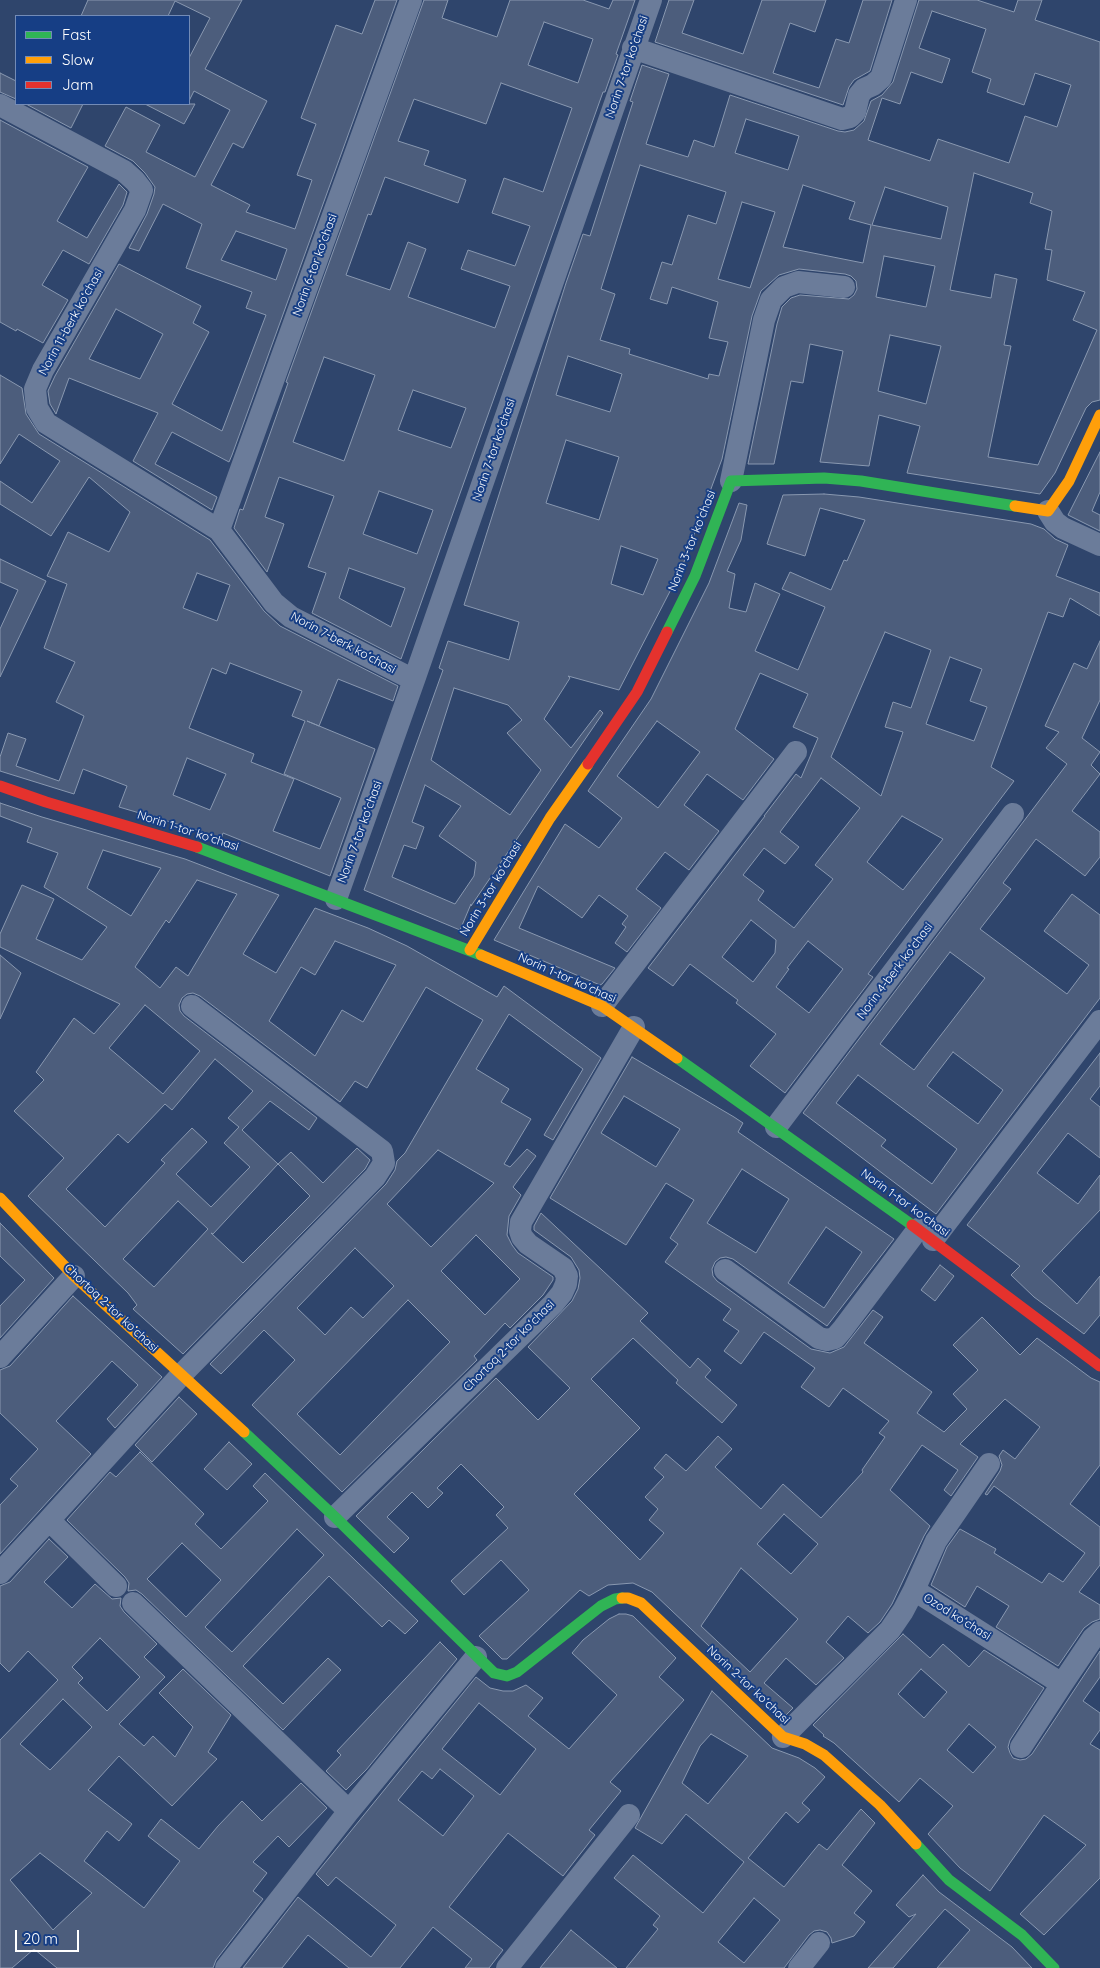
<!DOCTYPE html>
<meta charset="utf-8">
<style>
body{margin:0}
#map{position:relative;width:1100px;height:1968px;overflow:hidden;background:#2f456c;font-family:Quicksand,sans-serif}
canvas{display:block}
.legend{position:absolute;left:15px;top:15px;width:175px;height:90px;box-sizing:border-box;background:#163e85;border:1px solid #738bb6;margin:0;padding:6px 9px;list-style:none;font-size:15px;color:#fff}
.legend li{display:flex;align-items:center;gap:10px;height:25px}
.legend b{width:25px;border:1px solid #738bb6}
.scale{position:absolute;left:15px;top:1930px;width:64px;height:22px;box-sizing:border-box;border:2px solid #fff;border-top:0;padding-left:6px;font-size:15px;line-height:18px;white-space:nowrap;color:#fff;-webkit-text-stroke:4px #163e85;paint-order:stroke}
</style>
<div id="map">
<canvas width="1100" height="1968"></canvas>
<ul class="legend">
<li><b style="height:6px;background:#30b455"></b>Fast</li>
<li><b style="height:6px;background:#ff9f0a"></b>Slow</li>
<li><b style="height:6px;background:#e5322d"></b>Jam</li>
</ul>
<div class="scale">20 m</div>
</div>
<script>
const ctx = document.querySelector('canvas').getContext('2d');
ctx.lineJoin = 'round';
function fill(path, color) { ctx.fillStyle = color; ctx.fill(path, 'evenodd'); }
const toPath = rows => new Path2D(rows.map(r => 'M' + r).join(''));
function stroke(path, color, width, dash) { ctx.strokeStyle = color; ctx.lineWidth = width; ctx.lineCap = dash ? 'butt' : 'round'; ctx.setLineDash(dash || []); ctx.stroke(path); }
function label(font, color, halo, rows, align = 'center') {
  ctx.font = font + ' Quicksand,sans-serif'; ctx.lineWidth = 4; ctx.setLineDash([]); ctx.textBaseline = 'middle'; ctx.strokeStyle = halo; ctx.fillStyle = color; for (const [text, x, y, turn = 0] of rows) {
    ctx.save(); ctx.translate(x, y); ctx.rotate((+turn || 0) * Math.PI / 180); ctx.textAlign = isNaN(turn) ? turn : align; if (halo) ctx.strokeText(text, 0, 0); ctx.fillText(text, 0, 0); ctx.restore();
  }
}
const building = toPath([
 [88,0,242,0,205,69,267,101,243,148,233,143,211,185,250,205,246,212,295,229,312,180,297,175,316,124,301,118,336,25,362,34,375,0,397,0,232,455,229,462,172,432,155,464,217,497,212,510,133,461,158,413,69,378,56,414,50,404,48,391,55,376,119,264,201,306,193,323,209,332,172,404,222,431,266,315,246,308,252,292,186,268,202,224,163,204,139,251,129,248,147,214,154,194,155,187,145,173,133,161,105,146,126,107,160,125,146,152,195,177,230,110,194,91,189,101,189,58,210,18,175,1,168,16,81,16,88,0],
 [236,231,287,249,276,280,221,260,236,231],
 [116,309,163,334,140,379,89,359,116,309],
 [424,0,448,0,442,18,497,37,510,0,583,0,609,9,613,0,635,0,616,54,618,55,605,92,603,92,401,659,312,613,326,573,308,567,334,496,279,477,265,517,284,524,267,572,234,528,240,509,243,510,288,383,286,382,424,0],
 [544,22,593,39,578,83,528,65,544,22],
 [501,83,572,108,543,192,504,178,492,213,530,226,515,266,468,250,461,269,510,286,495,328,408,297,426,249,408,242,390,290,346,275,368,214,371,215,385,177,458,203,466,180,424,165,429,151,398,141,414,99,486,124,501,83],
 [324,357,375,375,344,461,293,442,324,357],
 [413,390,466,408,451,448,398,430,413,390],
 [379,491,433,510,417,554,363,534,379,491],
 [349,568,405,588,391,627,339,598,349,568],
 [669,0,694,0,682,33,743,54,762,0,826,0,815,32,790,23,773,73,819,88,836,39,849,43,863,0,892,0,870,71,854,80,849,87,843,105,655,42,669,0],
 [919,0,977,0,1014,12,1018,0,1042,0,1035,20,1100,42,1100,400,1092,402,1086,408,1055,473,1040,494,907,473,920,426,879,415,869,466,820,462,843,351,810,344,803,383,791,381,774,464,748,464,777,324,782,307,791,298,800,295,849,299,854,295,857,289,856,281,851,276,845,274,799,269,779,275,761,291,752,316,722,459,681,570,619,690,568,676,570,678,544,719,571,748,600,710,603,713,471,906,471,904,460,930,364,890,443,670,439,668,448,641,509,660,519,622,464,605,566,283,583,234,590,236,633,102,630,101,642,65,669,74,646,144,688,157,694,140,714,147,730,95,838,131,845,132,854,130,864,121,871,101,882,95,893,82,919,0],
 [932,11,986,29,972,72,991,79,987,92,1024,105,1035,73,1071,85,1057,127,1025,116,1009,163,938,139,930,161,868,140,882,98,900,104,911,72,942,83,950,59,919,48,932,11],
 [746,119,799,136,788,170,735,153,746,119],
 [640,165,726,192,716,224,688,215,672,265,662,262,650,299,667,304,672,287,718,302,709,338,728,342,719,376,709,374,708,379,629,354,630,349,600,340,615,294,601,289,640,165],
 [974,173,1033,193,1030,203,1052,211,1045,249,1052,250,1047,280,1085,292,1073,320,1097,330,1038,465,988,457,1011,346,1004,345,1017,279,995,274,991,298,950,290,974,173],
 [803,185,855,202,849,219,871,225,863,263,783,247,803,185],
 [885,187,948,207,941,239,872,225,885,187],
 [742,202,775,212,750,288,718,279,742,202],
 [884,256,935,266,926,307,876,297,884,256],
 [890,335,941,346,926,404,878,391,890,335],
 [568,356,622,374,610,412,556,395,568,356],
 [566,440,619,457,599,520,546,503,566,440],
 [621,546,658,559,643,595,611,584,621,546],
 [454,688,508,705,522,720,507,733,541,770,510,815,431,760,454,688],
 [425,785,461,806,439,836,476,862,474,876,455,904,392,877,404,845,416,849,424,827,412,822,425,785],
 [0,73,16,81,16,99,0,92,0,73],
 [26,104,83,104,71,128,26,104],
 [145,104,195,104,184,124,145,104],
 [0,120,88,167,57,221,87,238,119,184,127,192,123,205,89,264,63,250,42,285,68,300,43,343,17,329,16,331,0,322,0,120],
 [0,375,22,388,26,414,39,434,210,540,264,611,280,626,398,686,393,701,338,679,319,726,307,721,375,749,330,876,223,833,221,839,194,829,119,807,127,786,83,769,74,794,0,771,0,757,8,733,26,739,16,766,59,781,84,716,56,702,75,662,44,648,67,584,47,576,68,532,109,552,130,512,89,477,51,536,0,504,0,481,32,503,60,461,19,434,0,464,0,375],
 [197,573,230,585,217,621,183,608,197,573],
 [230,663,302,691,292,716,305,721,284,774,341,798,320,849,273,831,294,779,251,762,254,754,189,728,212,668,226,674,230,663],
 [187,758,226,774,210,810,173,795,187,758],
 [1100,452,1100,492,1092,511,1100,515,1100,531,1068,515,1100,452],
 [824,494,859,497,1031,524,1044,529,1055,539,1068,545,1056,576,1100,593,1100,616,1070,598,1063,617,1048,612,991,767,1014,781,868,974,873,977,785,1093,750,1066,776,1034,736,1003,738,1000,690,964,673,986,648,968,765,816,764,816,796,774,801,778,818,738,793,727,808,694,760,673,735,729,774,759,743,800,707,774,684,805,719,831,689,870,665,852,636,889,661,908,627,952,615,943,626,927,622,924,628,916,599,895,582,918,538,886,519,928,615,968,602,984,600,985,494,940,565,824,599,848,622,818,588,791,651,699,709,583,739,503,747,505,741,540,727,571,735,574,729,608,746,612,755,583,780,594,755,651,798,670,825,607,782,589,790,572,831,590,844,560,847,561,865,520,820,508,805,556,767,544,783,495,824,494],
 [885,632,931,650,911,708,893,702,885,727,903,732,881,796,831,757,885,632],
 [950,657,982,669,970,701,987,707,974,741,926,724,950,657],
 [657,721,700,752,658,808,617,776,657,721],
 [821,778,860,808,815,865,833,879,794,928,758,900,764,891,743,875,764,848,785,864,799,847,780,832,821,778],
 [902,816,943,839,903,890,867,862,902,816],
 [751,920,776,940,775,953,753,982,722,957,751,920],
 [808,941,843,969,809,1013,776,987,789,969,787,968,808,941],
 [0,559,46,581,0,677,0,629,18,590,0,582,0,559],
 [1100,641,1100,700,1082,738,1100,752,1091,765,1100,774,1072,811,1100,832,1100,857,1085,876,1036,839,1003,883,1011,889,980,929,1067,994,1089,965,1044,931,1072,894,1100,915,1100,998,936,1214,803,1113,1067,764,1046,748,1059,732,1045,726,1074,663,1087,669,1100,641],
 [950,952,985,978,914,1070,880,1044,950,952],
 [953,1052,1003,1090,978,1124,927,1086,953,1052],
 [858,1075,957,1149,932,1184,881,1146,886,1140,836,1103,858,1075],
 [0,803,42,817,185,859,279,895,243,954,276,973,315,908,368,928,407,946,497,997,504,986,601,1058,553,1140,544,1135,583,1069,509,1014,476,1069,509,1089,501,1102,531,1119,504,1164,510,1167,527,1149,536,1156,513,1187,521,1195,509,1216,507,1235,512,1245,518,1253,553,1277,553,1280,543,1295,510,1328,505,1323,474,1356,477,1360,342,1492,252,1405,295,1360,264,1330,221,1374,210,1364,386,1184,395,1170,397,1161,405,1153,483,1020,426,987,367,1088,355,1081,340,1102,200,996,193,993,187,994,182,998,179,1005,180,1011,184,1016,317,1118,309,1130,270,1101,242,1130,278,1164,291,1152,323,1183,357,1148,370,1160,365,1169,183,1354,133,1309,137,1305,128,1293,28,1196,64,1158,14,1111,44,1080,36,1072,74,1018,94,1034,120,1004,0,947,0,934,22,885,54,899,36,939,82,960,107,927,44,887,58,853,27,842,32,828,0,816,0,803],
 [103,850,161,868,131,916,87,888,103,850],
 [197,880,237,894,188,976,176,967,160,988,135,967,166,920,169,923,197,880],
 [335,941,396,965,363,1022,342,1010,315,1056,269,1021,301,967,315,975,335,941],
 [145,1005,200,1051,163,1094,109,1048,145,1005],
 [215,1059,253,1091,228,1118,239,1127,224,1143,250,1167,211,1207,176,1174,207,1142,192,1128,161,1160,165,1163,105,1227,66,1189,118,1134,128,1143,165,1104,172,1110,215,1059],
 [438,1150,494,1183,431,1247,387,1204,438,1150],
 [278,1164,310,1196,243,1263,211,1233,213,1234,278,1164],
 [178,1201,208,1229,154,1287,123,1259,178,1201],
 [476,1235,520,1279,485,1315,441,1271,476,1235],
 [355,1248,394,1286,363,1318,351,1307,325,1335,297,1308,355,1248],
 [408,1300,450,1342,340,1455,297,1414,408,1300],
 [0,955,21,973,0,1019,0,955],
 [1100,1053,1100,1086,1090,1099,1100,1107,1100,1158,1068,1133,1037,1173,1078,1204,1100,1175,1100,1210,1042,1271,1077,1304,1100,1276,1100,1315,1084,1334,1034,1297,1011,1275,1020,1266,967,1225,1100,1053],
 [632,1057,734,1117,743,1123,738,1132,894,1239,827,1326,733,1259,726,1257,720,1258,715,1262,712,1269,713,1276,717,1281,811,1349,830,1353,844,1347,873,1310,883,1317,864,1343,932,1392,917,1413,944,1432,967,1409,953,1394,978,1370,953,1345,982,1317,1020,1355,1037,1338,1091,1378,1100,1382,1100,1465,1070,1504,1100,1527,1100,1565,1079,1592,1100,1605,1100,1619,1092,1622,1084,1628,1058,1666,996,1627,1009,1606,977,1586,965,1607,931,1585,947,1547,960,1529,996,1549,994,1553,1042,1583,1049,1573,1063,1582,1085,1553,994,1486,987,1495,985,1494,1000,1471,1002,1465,999,1456,1003,1450,1015,1459,1040,1427,1005,1399,960,1444,978,1457,951,1496,944,1490,958,1470,922,1445,890,1490,930,1526,924,1536,892,1604,880,1622,868,1633,848,1616,826,1642,844,1658,816,1685,786,1658,764,1683,793,1708,784,1717,652,1592,633,1583,608,1585,589,1596,580,1590,507,1659,502,1659,479,1636,529,1590,501,1560,464,1595,451,1581,508,1528,496,1515,504,1507,461,1464,437,1488,443,1493,428,1508,412,1492,387,1517,409,1538,394,1553,356,1516,496,1378,538,1420,570,1388,528,1347,572,1301,578,1289,580,1278,579,1270,571,1257,534,1230,534,1226,541,1213,648,1313,640,1321,690,1368,698,1358,711,1370,705,1377,737,1405,722,1423,676,1383,678,1380,633,1338,591,1379,640,1428,574,1494,640,1560,664,1533,649,1520,658,1509,645,1497,664,1477,654,1468,666,1454,686,1471,718,1436,732,1449,715,1467,761,1509,783,1484,821,1518,863,1472,862,1470,885,1437,879,1433,889,1421,843,1388,829,1407,801,1387,815,1368,764,1332,741,1364,724,1351,739,1331,723,1320,731,1309,665,1262,678,1244,670,1238,694,1200,666,1183,626,1245,550,1198,632,1057],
 [624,1096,680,1129,656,1167,601,1133,624,1096],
 [742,1169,789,1199,756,1253,707,1223,742,1169],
 [826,1227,862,1252,824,1308,788,1283,826,1227],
 [784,1514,818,1544,791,1574,757,1544,784,1514],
 [741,1568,798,1619,750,1672,701,1626,741,1568],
 [0,1223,54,1278,0,1338,0,1306,25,1280,0,1256,0,1223],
 [940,1265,954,1276,935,1301,921,1290,940,1265],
 [73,1296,162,1377,115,1428,107,1419,138,1385,112,1361,56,1421,91,1454,0,1554,0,1505,18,1486,10,1479,38,1449,0,1413,0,1370,10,1366,73,1296],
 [179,1397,197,1414,152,1462,135,1445,179,1397],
 [229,1442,252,1464,227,1490,204,1469,229,1442],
 [140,1452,204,1514,195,1524,221,1549,268,1501,253,1486,265,1473,418,1621,405,1634,389,1620,382,1627,329,1576,243,1666,283,1704,328,1658,341,1670,283,1730,142,1594,136,1590,128,1591,129,1583,125,1577,67,1520,110,1472,116,1477,140,1452],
 [297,1529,324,1555,232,1652,205,1627,297,1529],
 [182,1543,221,1580,186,1617,147,1579,182,1543],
 [49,1539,68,1557,44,1582,72,1608,95,1584,112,1599,121,1598,120,1606,124,1612,157,1644,144,1657,165,1677,119,1724,144,1746,153,1736,175,1757,193,1727,159,1693,183,1669,231,1715,208,1752,217,1759,172,1806,119,1756,88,1790,132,1824,119,1841,107,1831,84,1861,144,1908,180,1861,148,1836,161,1819,199,1849,218,1826,242,1801,262,1821,301,1783,327,1808,289,1847,278,1836,253,1862,267,1873,253,1891,263,1899,216,1960,213,1968,57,1968,34,1949,12,1968,0,1968,0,1740,58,1680,28,1651,9,1672,0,1663,0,1586,10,1582,49,1539],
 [100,1638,140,1677,107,1711,78,1683,83,1678,72,1667,100,1638],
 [63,1699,92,1727,50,1770,20,1744,63,1699],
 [40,1853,92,1893,53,1930,10,1880,40,1853],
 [619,1614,626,1614,633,1616,676,1658,659,1677,684,1700,610,1782,621,1791,589,1830,595,1835,563,1876,508,1833,449,1907,503,1950,489,1968,465,1968,472,1959,433,1927,400,1968,349,1968,308,1935,282,1968,243,1968,298,1897,371,1957,396,1925,336,1877,328,1886,316,1874,476,1677,490,1688,503,1691,513,1691,526,1685,543,1698,528,1716,569,1749,617,1695,572,1653,583,1640,609,1619,619,1614],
 [479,1703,536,1749,500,1795,442,1749,479,1703],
 [440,1769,474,1796,443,1836,398,1800,422,1771,432,1779,440,1769],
 [903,1634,930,1658,943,1644,969,1667,984,1650,1044,1688,1010,1740,1008,1747,1010,1753,1013,1758,1020,1760,1026,1759,1032,1754,1100,1651,1100,1677,1083,1701,1100,1713,1100,1730,1090,1744,1100,1750,1100,1878,1044,1935,1020,1914,1086,1845,1044,1815,990,1891,960,1868,928,1834,953,1806,920,1778,899,1802,834,1743,823,1736,824,1735,813,1725,903,1634],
 [921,1669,947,1692,924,1718,898,1694,921,1669],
 [969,1724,996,1747,973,1773,947,1750,969,1724],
 [440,1642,457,1659,366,1770,346,1790,326,1771,341,1755,337,1751,440,1642],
 [712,1691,772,1748,799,1758,815,1768,825,1777,802,1803,810,1810,798,1823,786,1812,748,1858,784,1887,819,1844,827,1850,861,1809,875,1823,842,1865,872,1891,854,1913,865,1922,854,1936,832,1943,831,1938,827,1932,820,1930,814,1931,809,1935,784,1968,626,1968,658,1929,653,1925,660,1916,614,1878,633,1855,703,1913,744,1862,686,1814,662,1844,635,1828,712,1691],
 [711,1734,748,1756,708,1804,682,1783,700,1746,711,1734],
 [754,1898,780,1920,744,1963,718,1942,754,1898],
 [923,1875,939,1892,1012,1947,1032,1968,937,1968,970,1930,945,1909,893,1968,868,1968,916,1914,909,1917,896,1905,923,1875],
 [571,1930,617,1968,540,1968,571,1930]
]);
fill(building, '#4c5d7c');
stroke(building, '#8998b0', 1);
stroke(toPath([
 [633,48,842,119,850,117,855,112,859,95,864,89,873,85,881,78,906,0],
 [0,105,124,171,135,181,142,190,135,210,43,370,35,389,37,408,46,423,219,530,274,603,291,617,414,680],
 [731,481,764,320,771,300,784,287,798,282,844,287],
 [1048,511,1055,522,1063,528,1100,545],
 [219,530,411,0],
 [336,899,414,680,651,0],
 [602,1006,796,752],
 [776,1127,1013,814],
 [933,1240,1100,1021],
 [725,1270,819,1338,827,1340,835,1338,842,1330,918,1229],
 [0,1357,74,1276],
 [335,1517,553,1304,562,1293,566,1284,567,1276,563,1268,528,1244,522,1237,520,1231,521,1222,634,1027],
 [49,1520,182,1374,375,1177,384,1163,382,1151,192,1006],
 [0,1573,49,1520,116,1586],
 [914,1590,936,1541,989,1464],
 [133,1603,349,1811,476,1657],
 [783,1737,890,1630,903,1611,914,1590,1062,1684,1093,1638,1100,1632],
 [1021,1747,1062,1684],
 [226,1968,349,1811],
 [507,1968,629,1815],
 [799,1968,819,1943]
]), '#6b7c9a', 22);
stroke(toPath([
 [667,632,695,576,731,481,824,478,861,481,1015,506],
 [197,847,481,955],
 [677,1058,912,1225],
 [244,1432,335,1517,494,1673,507,1676,517,1672,601,1606,615,1599,622,1598],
 [916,1844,949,1880,1022,1935,1054,1968]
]), '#30b455', 11);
stroke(toPath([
 [1015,506,1048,511,1069,481,1100,415],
 [470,950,550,818,588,764],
 [481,955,602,1006,677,1058],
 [0,1198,74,1276,244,1432],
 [622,1598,628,1598,641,1603,783,1737,805,1744,824,1755,880,1805,916,1844]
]), '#ff9f0a', 11);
stroke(toPath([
 [588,764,637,692,667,632],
 [0,786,46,802,197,847],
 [912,1225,1100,1366]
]), '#e5322d', 11);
label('12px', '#fff', '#163e85', [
 ["Norin 7-tor koʻchasi",627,67,-71],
 ["Norin 6-tor koʻchasi",315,265,-70],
 ["Norin 11-berk koʻchasi",71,322,-61],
 ["Norin 7-tor koʻchasi",494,450,-71],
 ["Norin 3-tor koʻchasi",692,541,-68],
 ["Norin 7-berk koʻchasi",343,643,28],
 ["Norin 1-tor koʻchasi",188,831,18],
 ["Norin 7-tor koʻchasi",360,832,-70],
 ["Norin 3-tor koʻchasi",491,889,-59],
 ["Norin 4-berk koʻchasi",895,971,-53],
 ["Norin 1-tor koʻchasi",567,978,24],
 ["Norin 1-tor koʻchasi",905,1203,36],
 ["Chortoq 2-tor koʻchasi",111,1308,43],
 ["Chortoq 2-tor koʻchasi",509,1346,-45],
 ["Ozod koʻchasi",957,1617,32],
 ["Norin 2-tor koʻchasi",748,1685,43]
]);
</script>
